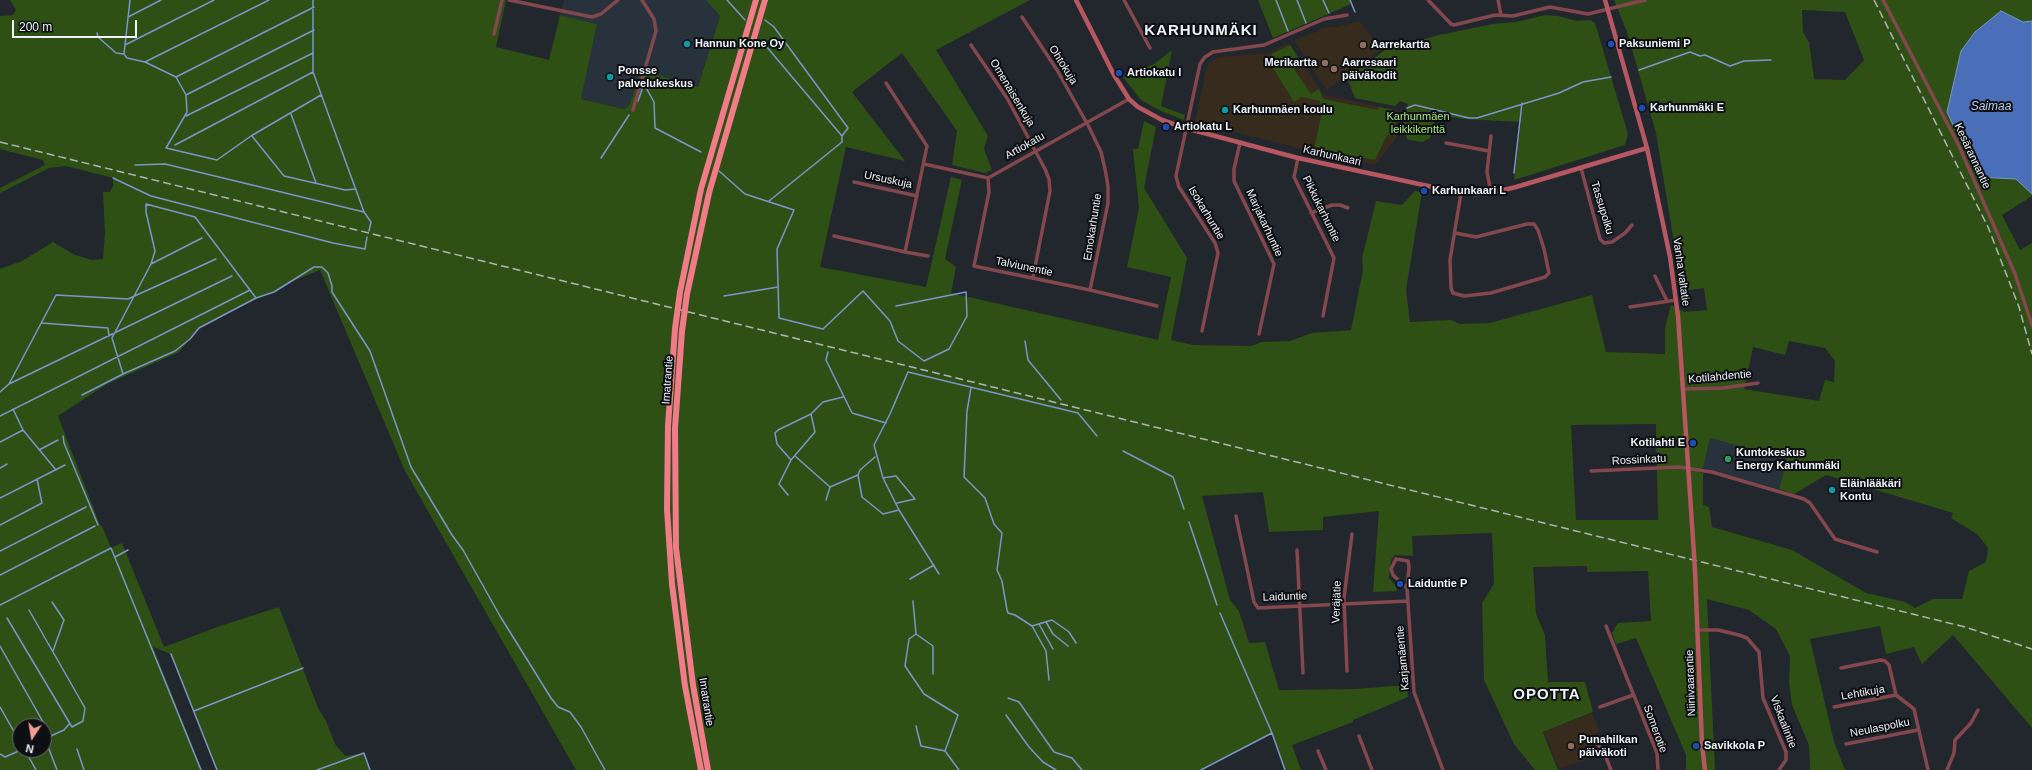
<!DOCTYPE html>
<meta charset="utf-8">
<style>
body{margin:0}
#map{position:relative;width:2032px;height:770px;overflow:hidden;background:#21272d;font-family:Helvetica,sans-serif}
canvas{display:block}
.north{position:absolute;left:12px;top:718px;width:40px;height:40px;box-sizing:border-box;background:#0d0f12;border:1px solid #676a6e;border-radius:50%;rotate:192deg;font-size:11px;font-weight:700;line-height:16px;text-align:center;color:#eff3f8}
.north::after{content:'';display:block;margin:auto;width:14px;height:18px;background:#f59c96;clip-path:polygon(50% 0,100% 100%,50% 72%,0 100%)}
.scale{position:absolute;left:12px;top:20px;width:125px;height:18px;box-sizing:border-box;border:2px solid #eff3f8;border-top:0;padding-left:5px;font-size:12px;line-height:14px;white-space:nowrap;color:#eff3f8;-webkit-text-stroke:3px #0d0f12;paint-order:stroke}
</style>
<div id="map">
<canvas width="2032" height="770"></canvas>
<div class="north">N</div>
<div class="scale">200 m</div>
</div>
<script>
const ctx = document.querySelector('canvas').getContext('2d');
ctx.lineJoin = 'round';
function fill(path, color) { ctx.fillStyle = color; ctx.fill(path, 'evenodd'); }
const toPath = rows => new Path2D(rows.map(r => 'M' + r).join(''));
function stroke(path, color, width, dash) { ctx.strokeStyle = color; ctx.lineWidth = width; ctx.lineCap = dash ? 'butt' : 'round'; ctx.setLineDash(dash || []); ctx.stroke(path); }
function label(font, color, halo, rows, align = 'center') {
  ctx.font = font + ' Helvetica,sans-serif'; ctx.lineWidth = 4; ctx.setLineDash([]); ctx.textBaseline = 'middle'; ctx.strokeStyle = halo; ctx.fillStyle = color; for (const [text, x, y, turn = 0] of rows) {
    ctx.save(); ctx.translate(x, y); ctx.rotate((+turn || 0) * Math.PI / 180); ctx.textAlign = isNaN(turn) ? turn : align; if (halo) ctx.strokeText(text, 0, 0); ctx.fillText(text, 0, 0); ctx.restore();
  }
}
fill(toPath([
 [564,0,706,0,720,16,698,87,641,70,630,104,624,109,581,99,597,24,560,15],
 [1710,438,1787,459,1779,489,1703,468]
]), '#27323d');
fill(toPath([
 [1359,21,1382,49,1327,90,1294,41,1327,27,1337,27],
 [1285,44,1290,44,1324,95,1396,110,1397,137,1375,165,1307,150,1195,122,1206,70,1209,63,1219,57,1269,53],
 [1592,713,1600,732,1589,736,1596,756,1559,769,1544,732]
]), '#372b1d');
fill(toPath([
 [10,0,506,0,496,47,549,60,560,15,597,24,581,99,624,109,630,104,641,70,698,87,720,16,706,0,1030,0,936,50,988,136,984,149,992,170,985,173,952,165,957,131,902,53,852,92,905,161,846,147,820,267,926,287,951,177,962,180,945,259,956,267,951,293,1158,340,1171,277,1127,267,1139,208,1133,149,1138,149,1144,121,1156,127,1144,188,1187,258,1171,340,1193,345,1251,346,1262,342,1290,341,1312,333,1351,330,1363,270,1362,258,1376,201,1402,205,1415,191,1422,192,1406,290,1410,322,1451,320,1459,324,1490,323,1592,295,1606,352,1665,354,1665,328,1671,305,1685,312,1707,310,1704,288,1682,291,1656,133,1627,32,1614,0,2032,0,2032,196,2002,215,2020,250,2032,243,2032,728,1953,635,1922,664,1914,647,1886,654,1880,626,1810,639,1834,742,1845,770,1810,770,1809,745,1792,705,1789,683,1790,656,1776,629,1749,610,1707,599,1715,770,1686,770,1686,755,1636,638,1616,644,1612,633,1618,623,1651,621,1648,571,1587,572,1587,566,1533,567,1536,614,1545,635,1548,682,1585,682,1593,712,1543,732,1558,770,1535,770,1514,744,1484,680,1482,603,1494,584,1492,533,1412,536,1413,556,1395,555,1391,560,1389,578,1396,586,1397,591,1373,592,1379,511,1323,517,1323,530,1269,532,1263,492,1202,496,1230,600,1239,611,1249,643,1265,642,1279,690,1355,689,1407,685,1408,697,1353,720,1353,722,1292,745,1301,770,1285,770,1272,733,1201,770,576,770,405,471,320,270,293,281,274,292,256,299,199,328,179,352,107,384,58,416,100,525,102,526,111,548,122,543,164,647,220,626,279,607,318,708,326,721,335,744,345,756,364,753,370,770,217,770,171,654,153,647,202,770,0,770,0,269,22,261,53,242,75,255,92,260,103,259,105,233,103,192,110,192,113,186,113,178,66,166,49,168,0,193,0,188,45,165,43,160,0,149,0,16,13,15,16,10],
 [1802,10,1845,12,1864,60,1845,80,1814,79,1809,42,1803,32],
 [1789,341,1825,348,1835,361,1834,382,1825,380,1819,401,1744,389,1753,347,1785,355],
 [1656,424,1658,520,1576,520,1571,425],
 [1710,438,1787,459,1779,489,1794,494,1826,475,1953,513,1951,518,1978,535,1988,548,1986,562,1969,571,1962,599,1933,599,1915,608,1905,602,1866,593,1792,550,1712,527,1709,507,1703,505,1703,473,1700,472,1701,468,1703,468],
 [20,726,44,726,44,750,20,750],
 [1258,0,1351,0,1349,5,1273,38],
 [1545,15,1558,16,1577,21,1590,20,1595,23,1628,134,1625,145,1514,180,1521,122,1463,119,1437,114,1430,138,1422,142,1410,140,1407,139,1403,121,1408,104,1400,101,1395,106,1355,98,1347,78,1385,50,1439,35,1493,24,1516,22],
 [1290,45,1298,57,1290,63,1311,94,1319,89,1323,99,1378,110,1379,107,1395,110,1396,135,1387,135,1375,160,1314,149,1322,112,1320,101,1302,97,1294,102,1270,63,1272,54],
 [1172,50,1161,106,1185,115,1184,120,1161,111,1141,100,1123,77,1154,64]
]), '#2e5014');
const water = toPath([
 [2001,11,2023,22,2032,21,2032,194,2016,179,1977,177,1947,112,1961,51,1975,32,2001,11]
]);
fill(water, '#4a6eb8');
stroke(water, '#7c96cb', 1);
stroke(toPath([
 [313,0,313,72,364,212,371,222,369,231],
 [727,0,745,20],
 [1276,0,1288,31],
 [1297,0,1306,23],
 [1323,0,1329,13],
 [1350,0,1355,12],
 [128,17,161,0],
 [765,20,774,27,848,128,842,136,842,142,769,201],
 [97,33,98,37,116,53,124,54,127,58,145,62,176,77,186,95,187,112,166,148,217,160,251,136,321,95],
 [125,45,214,0],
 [766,46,842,136],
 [124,54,130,0],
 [145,62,269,0],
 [1639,70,1690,52,1700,56,1705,55,1730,66,1744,61,1771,60],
 [176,77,314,7],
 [644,84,654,102,655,128,701,152],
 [186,95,314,30],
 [638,101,644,84],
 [1407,108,1415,105,1469,118,1477,118,1559,93,1583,82,1611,77],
 [291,114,316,183],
 [186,116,313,53],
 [252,136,284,176,345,190,356,189],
 [175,145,313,72],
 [601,158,629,115],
 [135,165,165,164,364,212],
 [719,171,745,194,794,210,777,249,779,318,823,329,863,291,890,321,898,341,924,361,949,349,967,316,966,292,896,306],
 [1514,173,1522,103],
 [113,178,151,196,333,243,365,249,367,237],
 [151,264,202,238],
 [724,296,778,287],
 [42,323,108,328,109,336],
 [1025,341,1028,360,1061,400],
 [828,352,826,360,852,413,886,423],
 [123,374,112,338,151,264,155,251,146,212,146,204,195,217,256,298],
 [9,384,56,295,128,299,216,259],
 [971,388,967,411,964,477,985,498,994,524,1002,533,997,570,1002,581,1007,610,1008,613,1015,615,1032,626,1052,620,1069,632,1076,643],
 [0,392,9,384,232,276],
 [82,395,123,374,175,351,190,339,199,328,256,298,274,292,314,267,322,267,328,273,332,286,332,292,370,351,411,467,452,535,463,550,500,616,551,698,558,707,570,712,581,727,605,770],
 [13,409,23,430,56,470],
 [0,416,250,290],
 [63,436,64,443,98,525],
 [0,442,23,430],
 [39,450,58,440],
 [1123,451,1173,477,1184,509],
 [795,456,830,487],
 [875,457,860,470,858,475,862,497,883,514,899,510],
 [791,460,777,444,775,433,778,430,811,414,823,402,843,397],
 [0,468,7,464],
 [883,478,896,476,915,499,897,503],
 [830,487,858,475],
 [788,495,779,484,791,460,815,432,811,414],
 [0,498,65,465],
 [826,500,830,487],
 [1189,522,1217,605],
 [0,525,42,503,37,479],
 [0,551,86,507],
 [115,557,128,550],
 [939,574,899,510,883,478,874,445,890,414,908,372,1078,413,1097,436],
 [0,575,95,526],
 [910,579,934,565],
 [913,601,916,634,933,646,933,674],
 [52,602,64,620,53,651],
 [0,605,111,548,201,770],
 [1220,613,1272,733,1285,770],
 [7,618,72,727,83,721,85,708,29,610],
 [1046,622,1053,634,1068,646],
 [1039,624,1053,649],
 [1032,626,1046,651,1049,680],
 [916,634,909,639,905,666,924,694,958,715,945,751],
 [0,646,51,736],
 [171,654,217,770],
 [1008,698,1019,702,1054,752,1072,758,1082,770],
 [0,707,20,742],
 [194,711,303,668],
 [1006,715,1029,747,1043,762,1056,770],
 [916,726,921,746,945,751,959,770],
 [44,739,64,730,70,723],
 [49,749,57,770],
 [77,749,84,770],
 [25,750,36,770],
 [0,754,5,757,21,750],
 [317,770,364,753,370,770],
 [1201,770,1272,733]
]), '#7c96cb', 1.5);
stroke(toPath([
 [509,0,592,17,601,14,618,0],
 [1124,0,1150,48],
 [1428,0,1451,24,1454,25,1495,15,1513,16,1550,7,1588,14,1645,0],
 [1498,0,1501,15],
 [1883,0,1959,146,2015,274,2032,325],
 [1022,17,1057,70,1089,127,1101,152,1105,169,1108,186,1108,203,1090,290],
 [494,34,502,0],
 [971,45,1007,98,1045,169,1049,179,1050,191,1033,277],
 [633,110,656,31,654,19,642,0],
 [1240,143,1234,169,1234,181,1274,264,1259,334],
 [1446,143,1489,151],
 [1298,158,1294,177,1334,258,1323,316],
 [924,164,988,178,1129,99],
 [1581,168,1600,239,1604,243,1612,242,1625,233,1632,225],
 [988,178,989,192,974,266,1090,290,1157,306],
 [854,182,917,196],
 [1491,193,1487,172,1491,136],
 [1311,213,1332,205,1340,205,1348,208],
 [1455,233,1476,237,1527,224,1534,224,1538,230,1544,249,1549,273,1545,277,1491,293,1464,296,1453,293,1451,288,1450,260,1461,193],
 [834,236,905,252,927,146,886,83],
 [905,252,928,256],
 [1655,276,1667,301],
 [1630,307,1676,300],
 [1202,331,1218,253,1215,243,1179,187,1176,176,1200,64,1205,57,1213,52,1264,45,1324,19,1347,15],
 [1683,389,1723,388,1758,383],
 [1591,471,1679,467,1712,472,1804,499,1810,503,1835,539,1877,552],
 [1236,516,1254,602,1258,608,1408,601],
 [1297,550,1303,673],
 [1407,588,1393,575,1391,569,1396,559,1408,561,1409,567,1407,588,1414,692,1443,770],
 [1606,626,1657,753,1658,770],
 [1698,630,1718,630,1739,635,1747,638,1759,652,1763,698,1786,752,1786,760,1779,770],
 [1841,668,1881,660,1885,661,1889,665,1896,695,1914,709,1928,770],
 [1347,671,1344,598,1352,534],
 [1600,707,1633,695],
 [1834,707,1896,695],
 [1359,736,1372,770],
 [1846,744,1918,730],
 [1598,745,1603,750,1611,770],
 [1318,751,1326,770],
 [1947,770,1954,753,1955,740,1971,723,1978,710]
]), '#83474d', 3.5);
stroke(toPath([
 [1076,0,1114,75,1129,99,1138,107,1162,120,1185,128,1298,158,1461,193,1476,194,1491,193,1516,187,1647,148],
 [1605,0,1647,148,1670,257,1678,316,1694,554],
 [1695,571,1702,744,1705,770]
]), '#b75762', 4.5);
stroke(toPath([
 [680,292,701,189,756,0],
 [687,294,709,193,765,0],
 [675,329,668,426,667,509,672,584,685,686,701,770],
 [682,331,675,428,676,548,693,685,708,770]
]), '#f27b89', 6);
stroke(toPath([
 [1874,0,1988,227,2019,307,2032,354],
 [0,142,1965,627,2032,649]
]), '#b0b4ba', 1.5, [8, 4]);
stroke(toPath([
 [1694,554,1695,571]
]), '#b75762', 4.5);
stroke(toPath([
 [675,329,680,292],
 [682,331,687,294]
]), '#f27b89', 6);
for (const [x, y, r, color] of [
 [687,44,4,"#0f9aa8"],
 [1611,44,4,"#1a4fb4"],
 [1363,45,4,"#8d6e63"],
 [1325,63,4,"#8d6e63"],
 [1334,69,4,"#8d6e63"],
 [1119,73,4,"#1a4fb4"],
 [610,77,4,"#0f9aa8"],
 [1642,108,4,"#1a4fb4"],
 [1225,110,4,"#0f9aa8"],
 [1166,127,4,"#1a4fb4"],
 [1424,191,4,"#1a4fb4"],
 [1693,443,4,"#1a4fb4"],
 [1728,459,4,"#2e9e5b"],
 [1832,490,4,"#0f9aa8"],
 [1400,584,4,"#1a4fb4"],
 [1571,746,4,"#8d6e63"],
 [1696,746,4,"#1a4fb4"]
]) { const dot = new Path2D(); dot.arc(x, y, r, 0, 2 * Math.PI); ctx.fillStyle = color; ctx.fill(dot); stroke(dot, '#0d0f12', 1.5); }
label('bold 11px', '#eff3f8', '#0d0f12', [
 ["Hannun Kone Oy",695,44],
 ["Paksuniemi P",1619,44],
 ["Aarrekartta",1371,45],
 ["Merikartta",1317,63,"right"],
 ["Aarresaari",1342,63],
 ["päiväkodit",1342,76],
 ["Ponsse",618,71],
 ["palvelukeskus",618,84],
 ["Artiokatu I",1127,73],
 ["Karhunmäki E",1650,108],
 ["Karhunmäen koulu",1233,110],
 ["Artiokatu L",1174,127],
 ["Karhunkaari L",1432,191],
 ["Kotilahti E",1685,443,"right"],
 ["Kuntokeskus",1736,453],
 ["Energy Karhunmäki",1736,466],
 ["Eläinlääkäri",1840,484],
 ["Kontu",1840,497],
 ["Laiduntie P",1408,584],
 ["Punahilkan",1579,740],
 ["päiväkoti",1579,753],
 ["Savikkola P",1704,746]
], 'left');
label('11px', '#eff3f8', '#0d0f12', [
 ["Ohtokuja",1063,65,58],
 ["Omenaisenkuja",1012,93,59],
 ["Artiokatu",1025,146,-29],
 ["Karhunkaari",1332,156,13],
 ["Kesärannantie",1972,156,65],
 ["Ursuskuja",888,180,12],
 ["Tassupolku",1602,208,73],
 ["Pikkukarhuntie",1321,209,64],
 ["Isokarhuntie",1206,213,59],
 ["Marjakarhuntie",1264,223,65],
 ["Emokarhuntie",1093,227,-81],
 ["Talviunentie",1024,267,12],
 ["Vanha valtatie",1681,272,82],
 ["Kotilahdentie",1720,377,-5],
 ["Imatrantie",668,380,-86],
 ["Rossinkatu",1639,460,-3],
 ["Laiduntie",1285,597,-2],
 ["Veräjätie",1337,602,-88],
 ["Karjamäentie",1403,658,-95],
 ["Niinivaarantie",1691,683,-92],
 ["Lehtikuja",1863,693,-10],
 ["Imatrantie",706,702,81],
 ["Viskaalintie",1783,722,69],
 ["Neulaspolku",1880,728,-11],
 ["Somerotie",1655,729,70]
]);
label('11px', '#a8e87d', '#0d0f12', [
 ["Karhunmäen",1418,117],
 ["leikkikenttä",1418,130]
]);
label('italic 12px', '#b7ccf4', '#0d0f12', [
 ["Saimaa",1991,107]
]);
ctx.letterSpacing = '1px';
label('bold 15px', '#eff3f8', '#0d0f12', [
 ["KARHUNMÄKI",1201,31],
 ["OPOTTA",1547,695]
]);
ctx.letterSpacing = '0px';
</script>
